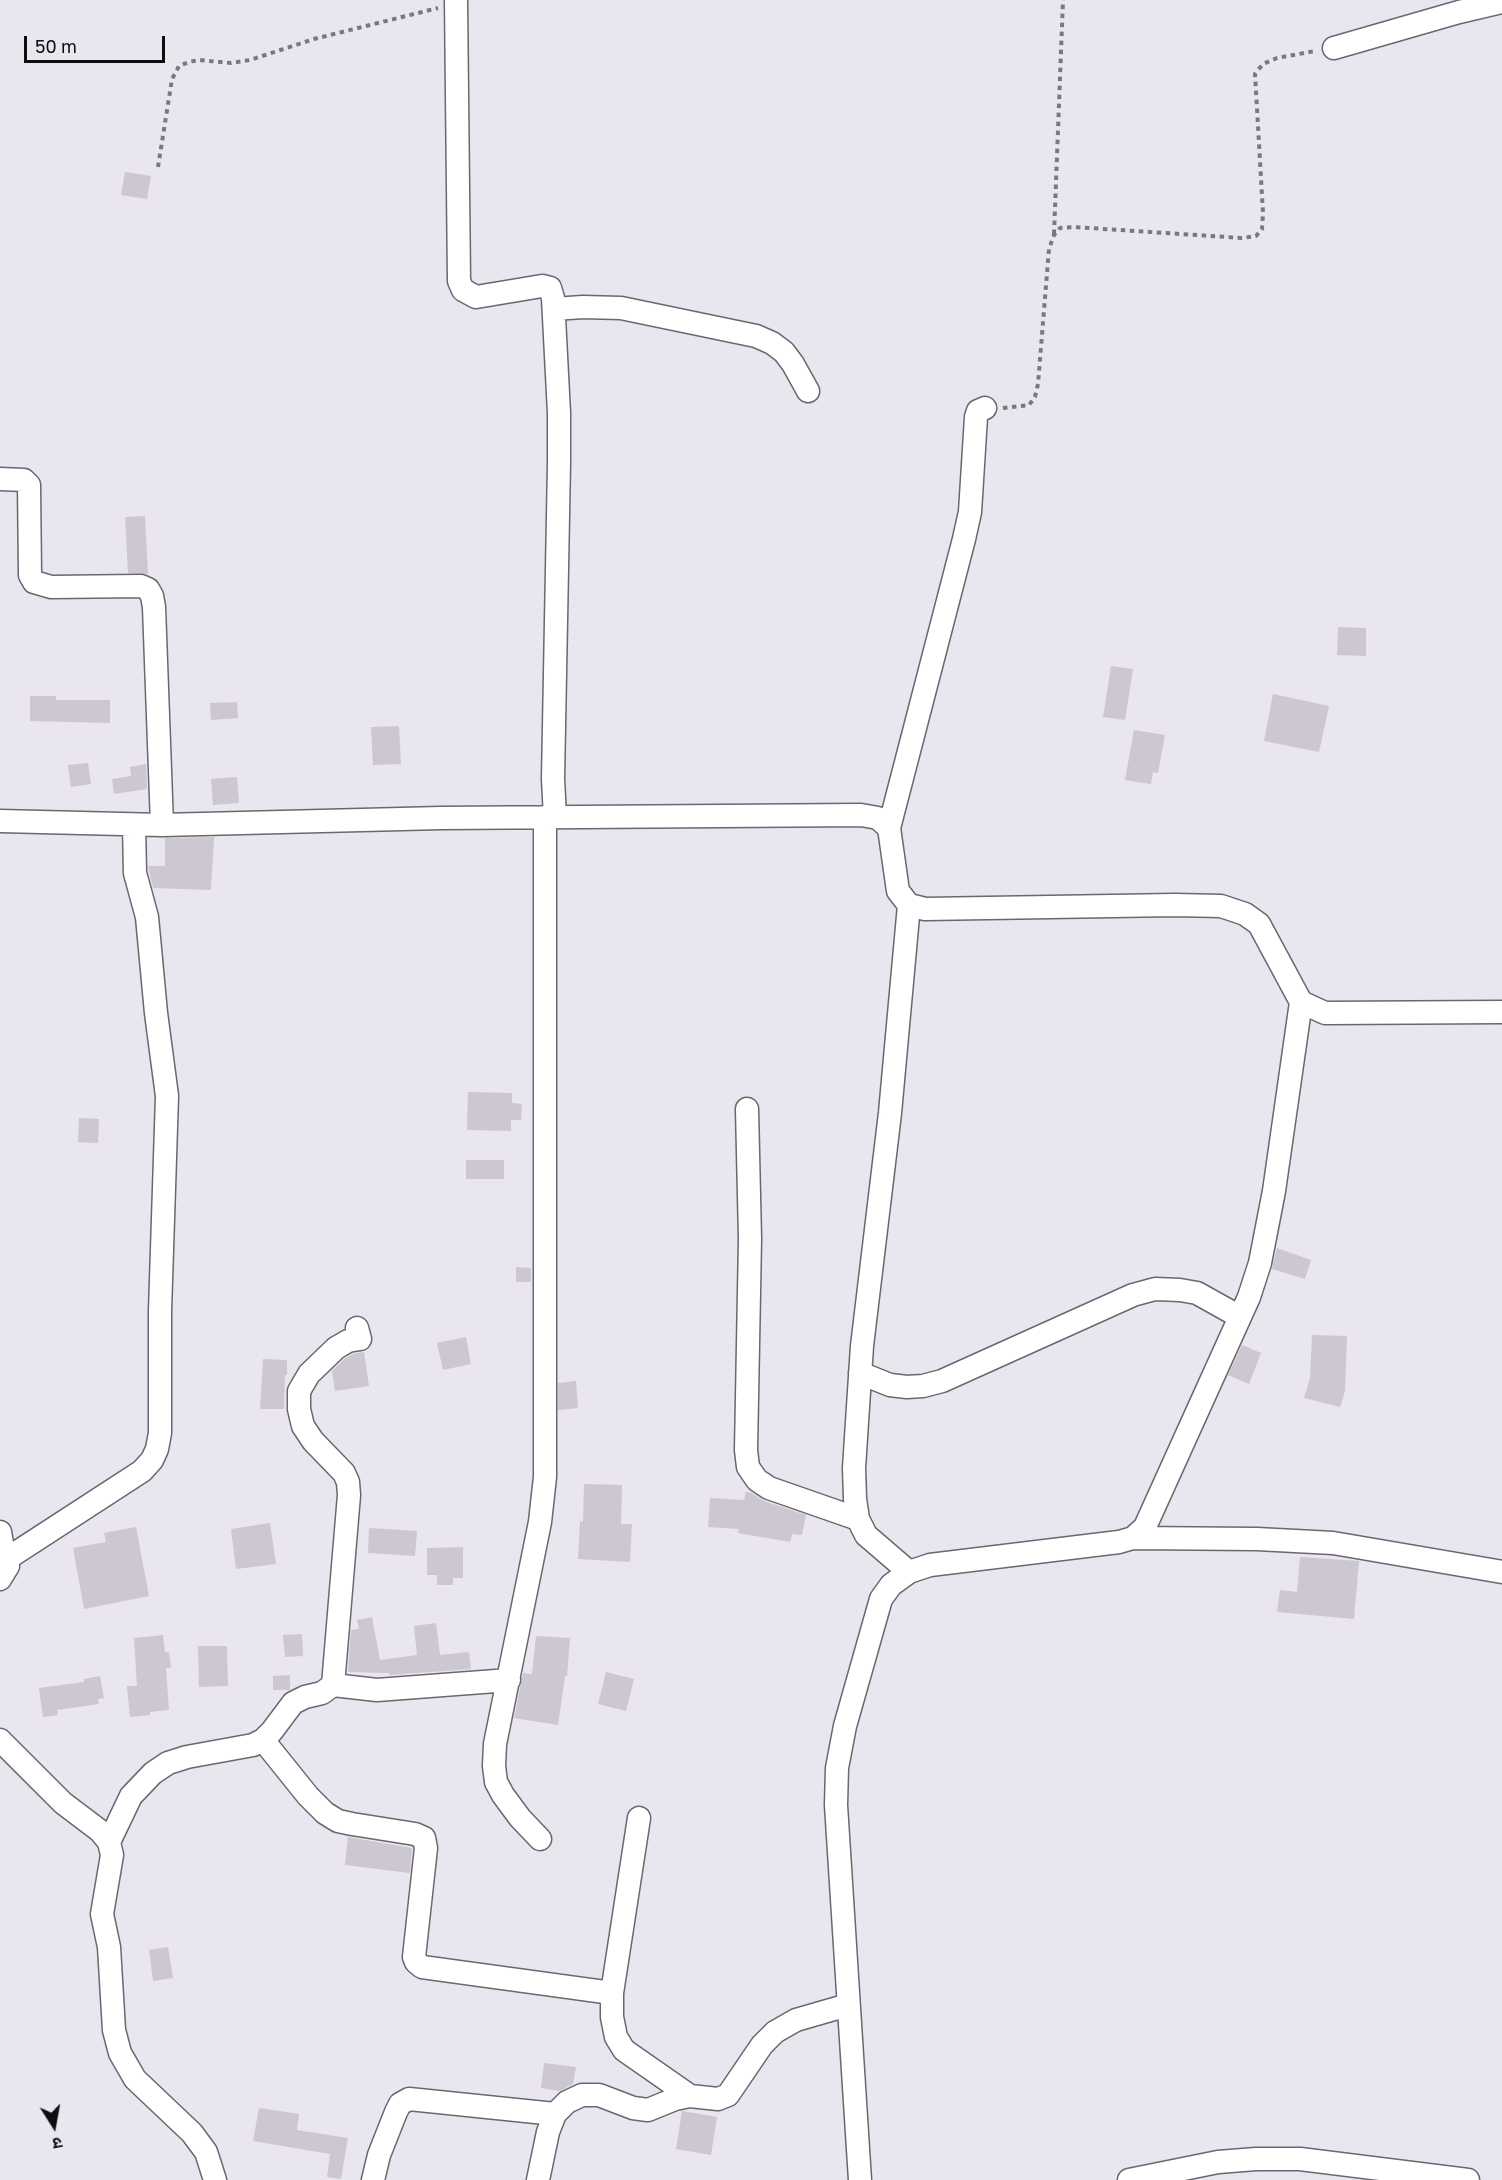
<!DOCTYPE html>
<meta charset="utf-8">
<style>
body{margin:0}
#map{position:relative;width:1502px;height:2180px;overflow:hidden;background:#e9e6f0;font-family:"Golos Text","Noto Sans Devanagari",sans-serif}
canvas{display:block}
.north{position:absolute;left:24px;top:2096px;width:60px;height:60px;-webkit-text-stroke:4px #e9e6f0;paint-order:stroke;rotate:169deg;font-size:16px;font-weight:700;line-height:24px;text-align:center;color:#0e0d10}
.north::after{content:'';display:block;margin:auto;width:21px;height:27px;background:#0e0d10;clip-path:polygon(50% 0,100% 100%,50% 72%,0 100%)}
.scale{position:absolute;left:24px;top:36px;width:141px;height:27px;box-sizing:border-box;border:3px solid #0e0d10;border-top:0;padding-left:8px;font-size:18px;line-height:21px;white-space:nowrap;color:#0e0d10;-webkit-text-stroke:4px #e9e6f0;paint-order:stroke}
</style>
<div id="map">
<canvas width="1502" height="2180"></canvas>
<div class="north">उ</div>
<div class="scale">50 m</div>
</div>
<script>
const ctx = document.querySelector('canvas').getContext('2d');
ctx.lineJoin = 'round';
function fill(path, color) { ctx.fillStyle = color; ctx.fill(path, 'evenodd'); }
const toPath = rows => new Path2D(rows.map(r => 'M' + r).join(''));
function stroke(path, color, width, dash) { ctx.strokeStyle = color; ctx.lineWidth = width; ctx.lineCap = dash ? 'butt' : 'round'; ctx.setLineDash(dash || []); ctx.stroke(path); }
fill(toPath([
 [125,172,151,176,147,199,121,195],
 [145,516,148,574,128,573,125,517],
 [1338,627,1366,628,1366,656,1337,655],
 [1111,666,1133,669,1125,720,1103,717],
 [1273,694,1329,706,1319,752,1264,741],
 [30,696,56,696,56,700,110,700,110,723,30,721],
 [237,702,238,718,211,720,210,703],
 [399,726,401,764,373,765,371,727],
 [1134,730,1165,735,1158,773,1153,772,1151,784,1125,780],
 [88,763,91,784,71,787,68,765],
 [146,764,147,789,114,794,112,779,131,776,130,767],
 [237,777,239,803,213,805,211,779],
 [214,837,211,890,153,888,148,866,165,866,165,838],
 [468,1092,512,1093,512,1103,522,1104,521,1120,511,1120,511,1131,467,1130],
 [79,1118,99,1119,98,1143,78,1142],
 [466,1160,504,1160,504,1179,466,1179],
 [1277,1248,1311,1260,1305,1279,1272,1269],
 [516,1267,531,1268,531,1282,516,1282],
 [1312,1335,1347,1336,1345,1391,1340,1407,1304,1398,1310,1378],
 [466,1337,471,1364,443,1370,437,1343],
 [1242,1345,1261,1353,1249,1384,1228,1375],
 [364,1352,369,1386,335,1391,332,1371,344,1359,353,1354],
 [263,1359,287,1360,287,1375,285,1375,284,1409,260,1409],
 [576,1381,578,1408,558,1410,558,1383],
 [584,1484,622,1485,621,1524,632,1524,630,1562,578,1559,580,1521,583,1522],
 [746,1492,752,1493,764,1501,806,1515,802,1535,792,1534,790,1542,738,1533,739,1529,708,1527,710,1498,744,1500],
 [270,1523,276,1564,236,1569,231,1529],
 [136,1527,149,1596,84,1609,73,1548,106,1542,104,1533],
 [369,1528,417,1531,415,1556,368,1553],
 [463,1547,463,1578,453,1578,453,1585,437,1585,437,1575,427,1575,427,1548],
 [1300,1557,1359,1561,1354,1619,1277,1612,1280,1590,1297,1592],
 [372,1617,380,1660,417,1655,414,1626,436,1623,440,1655,469,1652,471,1669,390,1675,389,1673,348,1672,351,1630,359,1629,357,1620],
 [302,1634,303,1656,285,1657,283,1635],
 [163,1635,165,1652,169,1652,171,1668,166,1668,169,1710,150,1712,150,1715,130,1717,127,1686,137,1686,134,1638],
 [536,1636,570,1638,567,1676,565,1676,558,1725,514,1718,523,1673,532,1674],
 [198,1646,227,1646,228,1686,199,1687],
 [606,1672,634,1679,626,1711,598,1704],
 [290,1675,290,1690,273,1690,273,1676],
 [100,1676,104,1698,98,1699,99,1704,57,1710,58,1715,43,1717,39,1688,84,1682,84,1679],
 [348,1837,412,1848,410,1873,345,1865],
 [168,1947,173,1978,153,1981,149,1950],
 [544,2063,576,2067,573,2084,560,2091,541,2088],
 [259,2108,299,2114,297,2130,348,2138,341,2179,327,2177,330,2154,253,2141],
 [682,2111,717,2117,711,2155,676,2149]
]), '#ccc7d0');
const minor = toPath([
 [456,0,459,281,463,290,476,297,542,286,550,288,553,298,559,413,559,463,553,779,555,817],
 [1334,48,1459,12,1502,2],
 [554,309,583,307,621,308,756,336,772,343,784,352,793,364,808,391],
 [0,479,24,480,29,485,30,575,34,582,51,587,141,586,148,589,152,596,154,607,162,825],
 [0,821,162,825,441,818,861,815,878,818,889,828,898,891,909,905,925,909,1175,905,1221,906,1245,914,1259,924,1301,1002,1325,1013,1502,1012],
 [889,828,964,539,970,512,976,417,978,411,985,408],
 [909,905,890,1113,862,1346,854,1468,855,1499,858,1519,866,1535,909,1572],
 [747,1109,750,1239,746,1450,748,1467,757,1480,769,1488,858,1519],
 [860,1373,890,1385,907,1387,923,1386,942,1381,1133,1295,1155,1289,1180,1290,1197,1293,1240,1317],
 [0,1532,5,1560],
 [1133,1538,1257,1539,1333,1543,1502,1572],
 [0,1579,8,1566,5,1560,142,1471,152,1460,157,1449,160,1433,160,1311,167,1096,156,1013,147,917,135,873,134,825],
 [333,1685,349,1495,348,1482,344,1473,313,1441,303,1426,299,1409,299,1391,309,1374,336,1348,348,1341,360,1339,357,1328],
 [0,1740,63,1803,100,1831,109,1842,112,1855,102,1914,109,1947,114,2030,120,2053,135,2079,192,2133,206,2152,215,2180],
 [263,1740,308,1796,325,1813,338,1821,352,1824,415,1834,424,1838,426,1848,414,1957,416,1962,422,1967,612,1993],
 [639,1818,612,1993,612,2017,616,2037,624,2050,690,2096],
 [540,1839,520,1818,503,1795,496,1782,494,1766,495,1744,540,1522,545,1477,545,817],
 [109,1842,131,1796,153,1773,168,1763,187,1757,253,1745,263,1740,272,1731,293,1703,305,1697,322,1693,333,1685,377,1690,509,1680],
 [373,2180,379,2155,396,2112,400,2104,409,2099,555,2114],
 [538,2180,548,2132,555,2114,567,2102,582,2095,599,2095,633,2108,648,2110,675,2099,690,2096,718,2099,728,2095,762,2045,775,2032,796,2020,848,2005],
 [860,2180,836,1805,837,1768,845,1726,881,1599,891,1585,909,1572,930,1565,1119,1542,1133,1538,1145,1527,1249,1297,1260,1263,1274,1191,1301,1002],
 [1129,2180,1218,2162,1256,2159,1300,2159,1468,2180]
]);
stroke(minor, '#69676f', 25);
stroke(toPath([
 [158,167,172,79,179,66,189,62,199,60,231,63,250,60,314,39,438,8],
 [1054,234,1063,0],
 [1003,408,1029,405,1035,397,1038,384,1049,249,1054,235,1060,228,1074,227,1242,238,1256,236,1262,229,1263,213,1255,74,1263,64,1277,58,1315,51]
]), '#7a787e', 4, [4.5, 4.5]);
stroke(minor, '#fff', 22);
</script>
